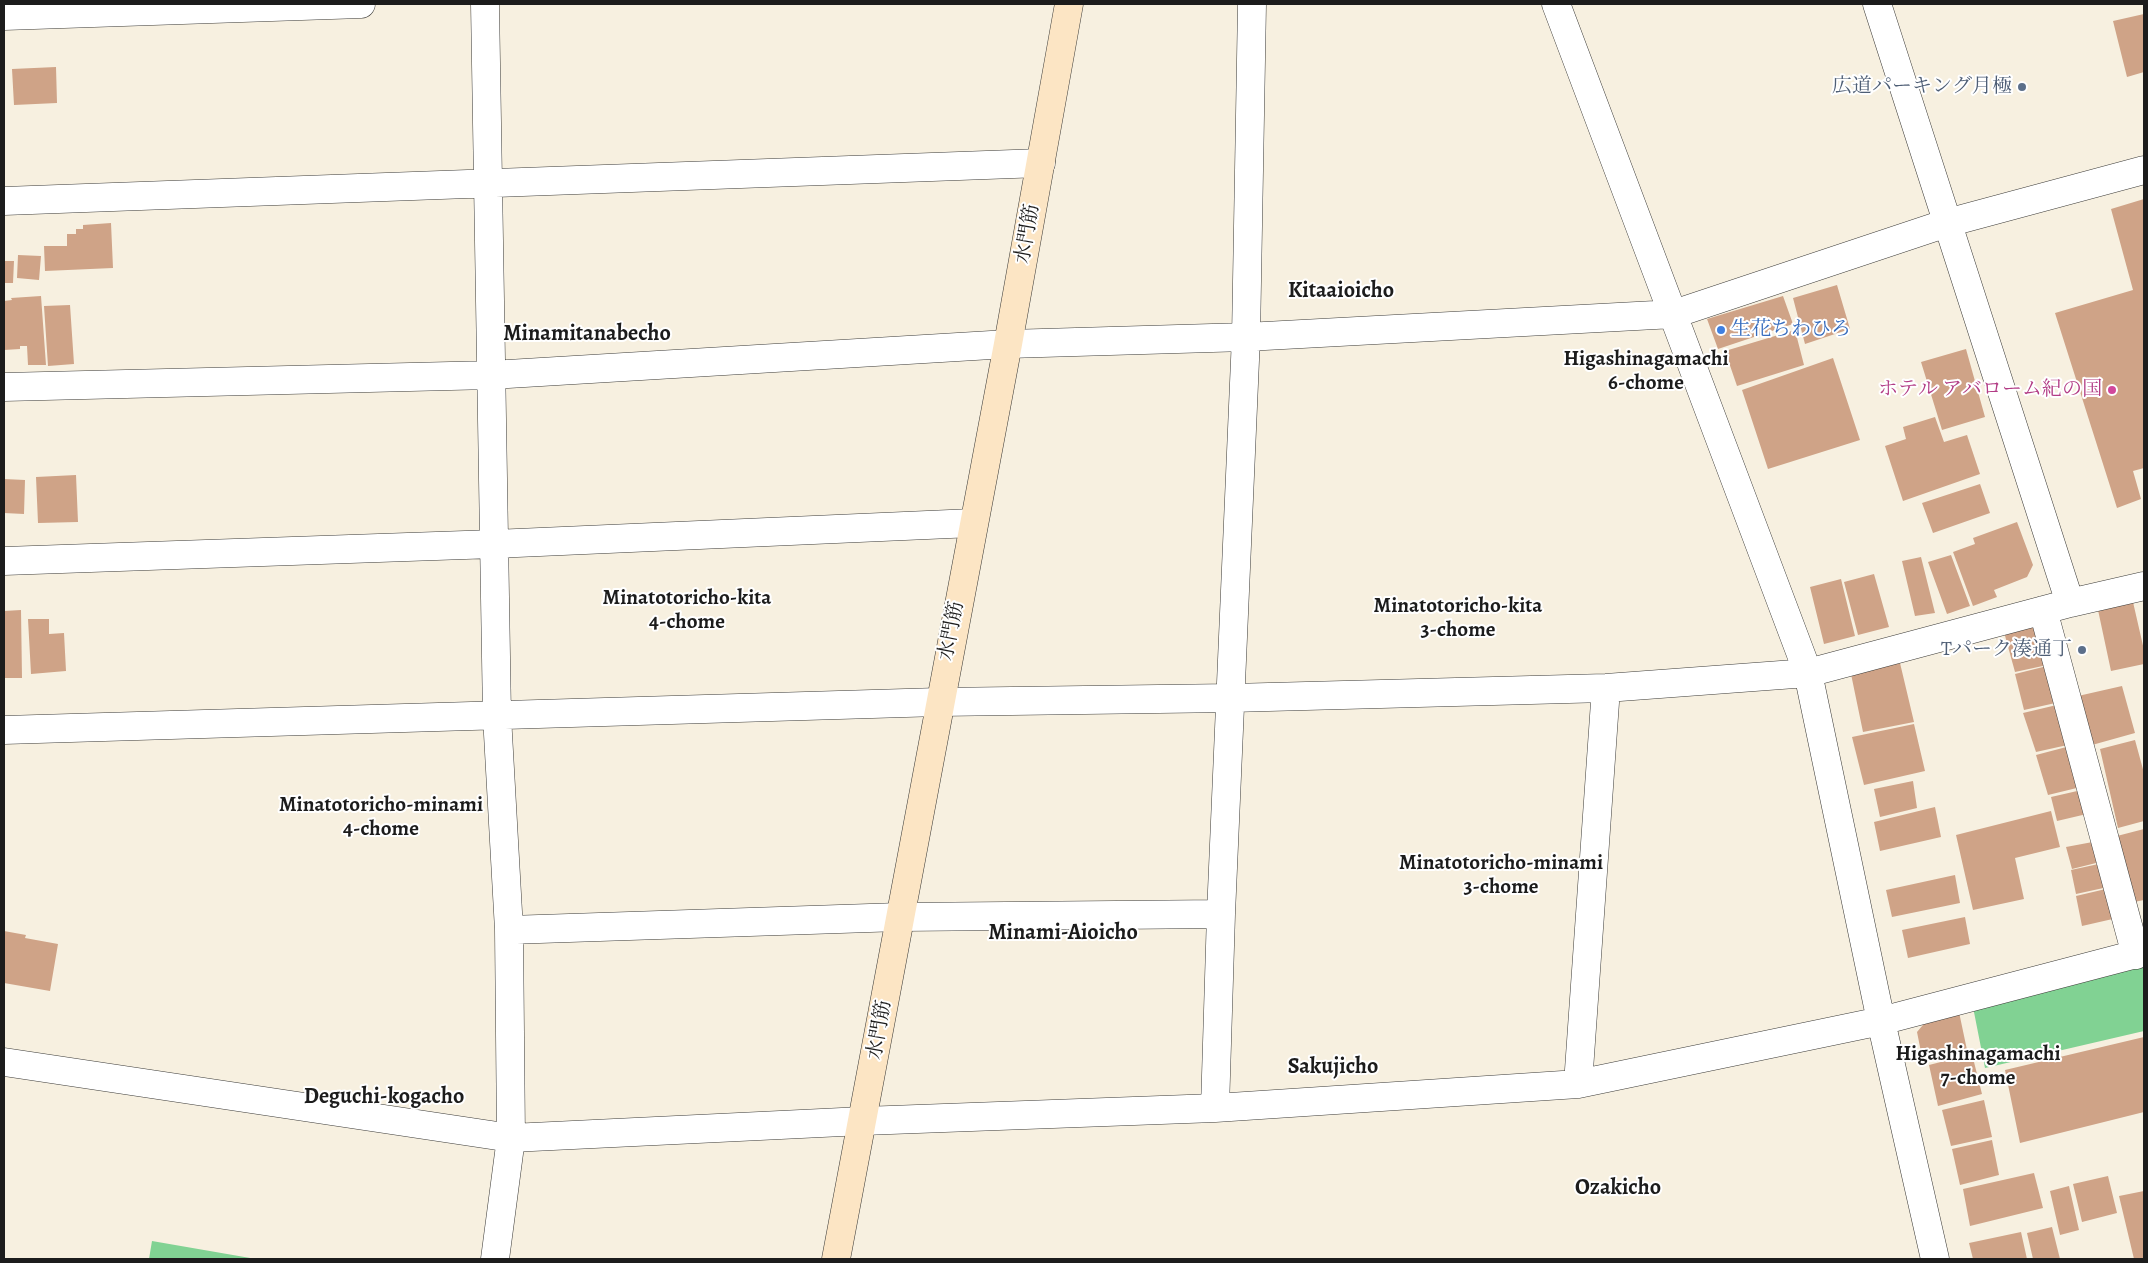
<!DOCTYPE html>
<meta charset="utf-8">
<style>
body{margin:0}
#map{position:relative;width:2148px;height:1263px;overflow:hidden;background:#f7f0e0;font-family:Alegreya,serif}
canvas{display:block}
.frame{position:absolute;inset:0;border:5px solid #1c1c1c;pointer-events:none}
</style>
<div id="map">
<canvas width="2148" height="1263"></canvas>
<div class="frame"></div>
</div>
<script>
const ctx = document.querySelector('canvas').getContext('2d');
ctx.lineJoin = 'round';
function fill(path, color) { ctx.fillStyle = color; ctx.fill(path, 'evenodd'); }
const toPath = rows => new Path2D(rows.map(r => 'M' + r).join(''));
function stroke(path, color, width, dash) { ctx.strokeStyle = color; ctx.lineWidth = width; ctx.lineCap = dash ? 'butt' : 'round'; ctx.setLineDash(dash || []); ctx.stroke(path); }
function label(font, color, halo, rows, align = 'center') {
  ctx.font = font + ' Alegreya,"Noto Serif JP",serif'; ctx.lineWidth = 4; ctx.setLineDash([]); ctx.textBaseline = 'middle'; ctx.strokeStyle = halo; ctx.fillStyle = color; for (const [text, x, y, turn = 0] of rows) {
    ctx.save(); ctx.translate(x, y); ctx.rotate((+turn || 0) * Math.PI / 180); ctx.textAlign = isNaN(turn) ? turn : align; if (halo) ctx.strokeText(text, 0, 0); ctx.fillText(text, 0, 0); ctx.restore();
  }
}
fill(toPath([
 [2144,966,2144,1031,1985,1068,1973,1007],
 [152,1241,256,1259,149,1259]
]), '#81d293');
fill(toPath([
 [2144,14,2144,72,2127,77,2113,21],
 [56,67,57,103,14,105,12,69],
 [2144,199,2144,468,2133,471,2141,499,2117,508,2055,313,2133,290,2111,209],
 [111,223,113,268,45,271,44,246,67,246,67,234,76,234,76,229,83,229,83,225],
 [18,255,41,256,39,280,17,278],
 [4,261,14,261,13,283,4,283],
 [1837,285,1850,329,1805,344,1793,298],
 [41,296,46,365,28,365,27,346,20,346,20,349,4,350,4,301,12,300,11,298],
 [1783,296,1793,324,1718,349,1707,319],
 [70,305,74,364,48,366,44,306],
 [1795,330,1804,365,1737,386,1725,351],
 [1966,349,1985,417,1942,430,1921,362],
 [1833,358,1860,440,1768,469,1742,390],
 [1935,417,1944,442,1967,435,1980,474,1903,501,1885,446,1906,439,1903,427],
 [76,475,78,522,38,523,36,477],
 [4,479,25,480,24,514,4,513],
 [1980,484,1990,513,1933,533,1922,503],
 [2017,522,2033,565,2027,577,1994,590,1997,597,1973,606,1953,552,1975,544,1973,538],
 [1951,555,1970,606,1947,614,1928,562],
 [1921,557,1935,613,1915,616,1902,561],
 [1874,574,1889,627,1858,635,1844,582],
 [1841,579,1855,636,1824,644,1810,587],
 [2133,602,2144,650,2144,664,2111,671,2098,610],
 [21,610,22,678,4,678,4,611],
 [28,619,49,619,49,634,64,633,66,671,31,674],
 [2041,623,2052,664,2015,672,2004,632],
 [1900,663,1914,722,1863,732,1851,674],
 [2051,665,2060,702,2024,710,2015,674],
 [2122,686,2135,733,2092,745,2078,696],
 [2061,704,2072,744,2036,752,2023,713],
 [1914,724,1925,771,1864,785,1852,737],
 [2135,740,2144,773,2144,821,2118,828,2100,749],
 [2074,745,2085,786,2048,795,2036,755],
 [1913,781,1917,808,1880,817,1874,789],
 [2086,789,2091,813,2057,821,2051,797],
 [1935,807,1941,837,1880,851,1874,822],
 [2051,811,2060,847,2015,858,2024,899,1973,910,1956,835],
 [2144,829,2144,900,2134,902,2117,836],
 [2098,841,2104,861,2072,869,2066,847],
 [2103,863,2108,887,2076,894,2071,870],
 [1955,875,1960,903,1892,917,1886,890],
 [2110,888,2117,918,2082,926,2076,896],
 [1965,917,1970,944,1908,958,1902,930],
 [4,931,26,935,25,938,58,944,50,991,4,983],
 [1959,1012,1967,1050,1923,1062,1917,1032,1928,1019],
 [2144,1037,2144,1112,2020,1143,2005,1070],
 [1972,1054,1982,1094,1938,1106,1929,1065],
 [1984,1100,1992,1137,1951,1146,1942,1110],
 [1992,1140,1999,1175,1960,1185,1952,1149],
 [2034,1173,2043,1208,1970,1226,1963,1189],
 [2108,1176,2117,1213,2082,1222,2073,1184],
 [2069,1186,2079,1230,2060,1235,2050,1191],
 [2144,1191,2144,1259,2134,1259,2119,1196],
 [2052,1227,2060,1259,2033,1259,2027,1233],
 [2021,1232,2027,1259,1973,1259,1969,1243]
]), '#cfa387');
const street = toPath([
 [485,4,497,716,509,930,511,1138,495,1259],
 [1556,4,1808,673,1881,1021,1935,1259],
 [1877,4,2070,603],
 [4,16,361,4],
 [4,201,1041,163],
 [4,387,491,375,1008,344,1246,337,1674,314,1947,223,2144,170],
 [4,561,494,544,973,523],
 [2043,610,2136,955],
 [4,730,939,702,1231,698,1606,688,1808,673,2070,603,2144,586],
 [509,930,900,917,1221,914],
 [4,1062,511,1138,863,1121,1215,1108,1578,1084,1881,1021,2144,952],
 [1578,1084,1606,688],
 [1215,1108,1221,914,1246,337,1252,4]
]);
const secondary = toPath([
 [836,1259,1008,344,1069,4]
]);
stroke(street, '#3d3c39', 29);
stroke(secondary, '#3d3c39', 29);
stroke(street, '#fff', 28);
stroke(secondary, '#fce5c4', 28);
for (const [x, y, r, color] of [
 [2022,87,5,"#5c6f8a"],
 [1721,330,5,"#3f7fe0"],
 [2112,390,5,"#d1479c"],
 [2082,650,5,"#5c6f8a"]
]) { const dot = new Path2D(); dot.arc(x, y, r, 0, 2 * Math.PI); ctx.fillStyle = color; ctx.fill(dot); stroke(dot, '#fff', 2); }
label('20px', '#4e5e75', '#fff', [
 ["広道パーキング月極",2012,87],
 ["Tパーク湊通丁",2072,650]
], 'right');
label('20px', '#1c1c1c', '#fff', [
 ["水門筋",1028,234,-80],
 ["水門筋",952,631,-79],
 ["水門筋",880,1030,-80]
]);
label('20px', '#366cbe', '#fff', [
 ["生花ちわひろ",1731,330]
], 'left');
label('20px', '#b23c85', '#fff', [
 ["ホテル アバローム紀の国",2102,390]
], 'right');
label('bold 21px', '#1c1c1c', '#fff', [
 ["Higashinagamachi",1646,360],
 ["6-chome",1646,384],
 ["Minatotoricho-kita",687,599],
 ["4-chome",687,623],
 ["Minatotoricho-kita",1458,607],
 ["3-chome",1458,631],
 ["Minatotoricho-minami",381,806],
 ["4-chome",381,830],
 ["Minatotoricho-minami",1501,864],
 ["3-chome",1501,888],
 ["Higashinagamachi",1978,1055],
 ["7-chome",1978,1079]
]);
label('bold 22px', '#1c1c1c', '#fff', [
 ["Kitaaioicho",1341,292],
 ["Minamitanabecho",587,335],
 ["Minami-Aioicho",1063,934],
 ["Sakujicho",1333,1068],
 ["Deguchi-kogacho",384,1098],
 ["Ozakicho",1618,1189]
]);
</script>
